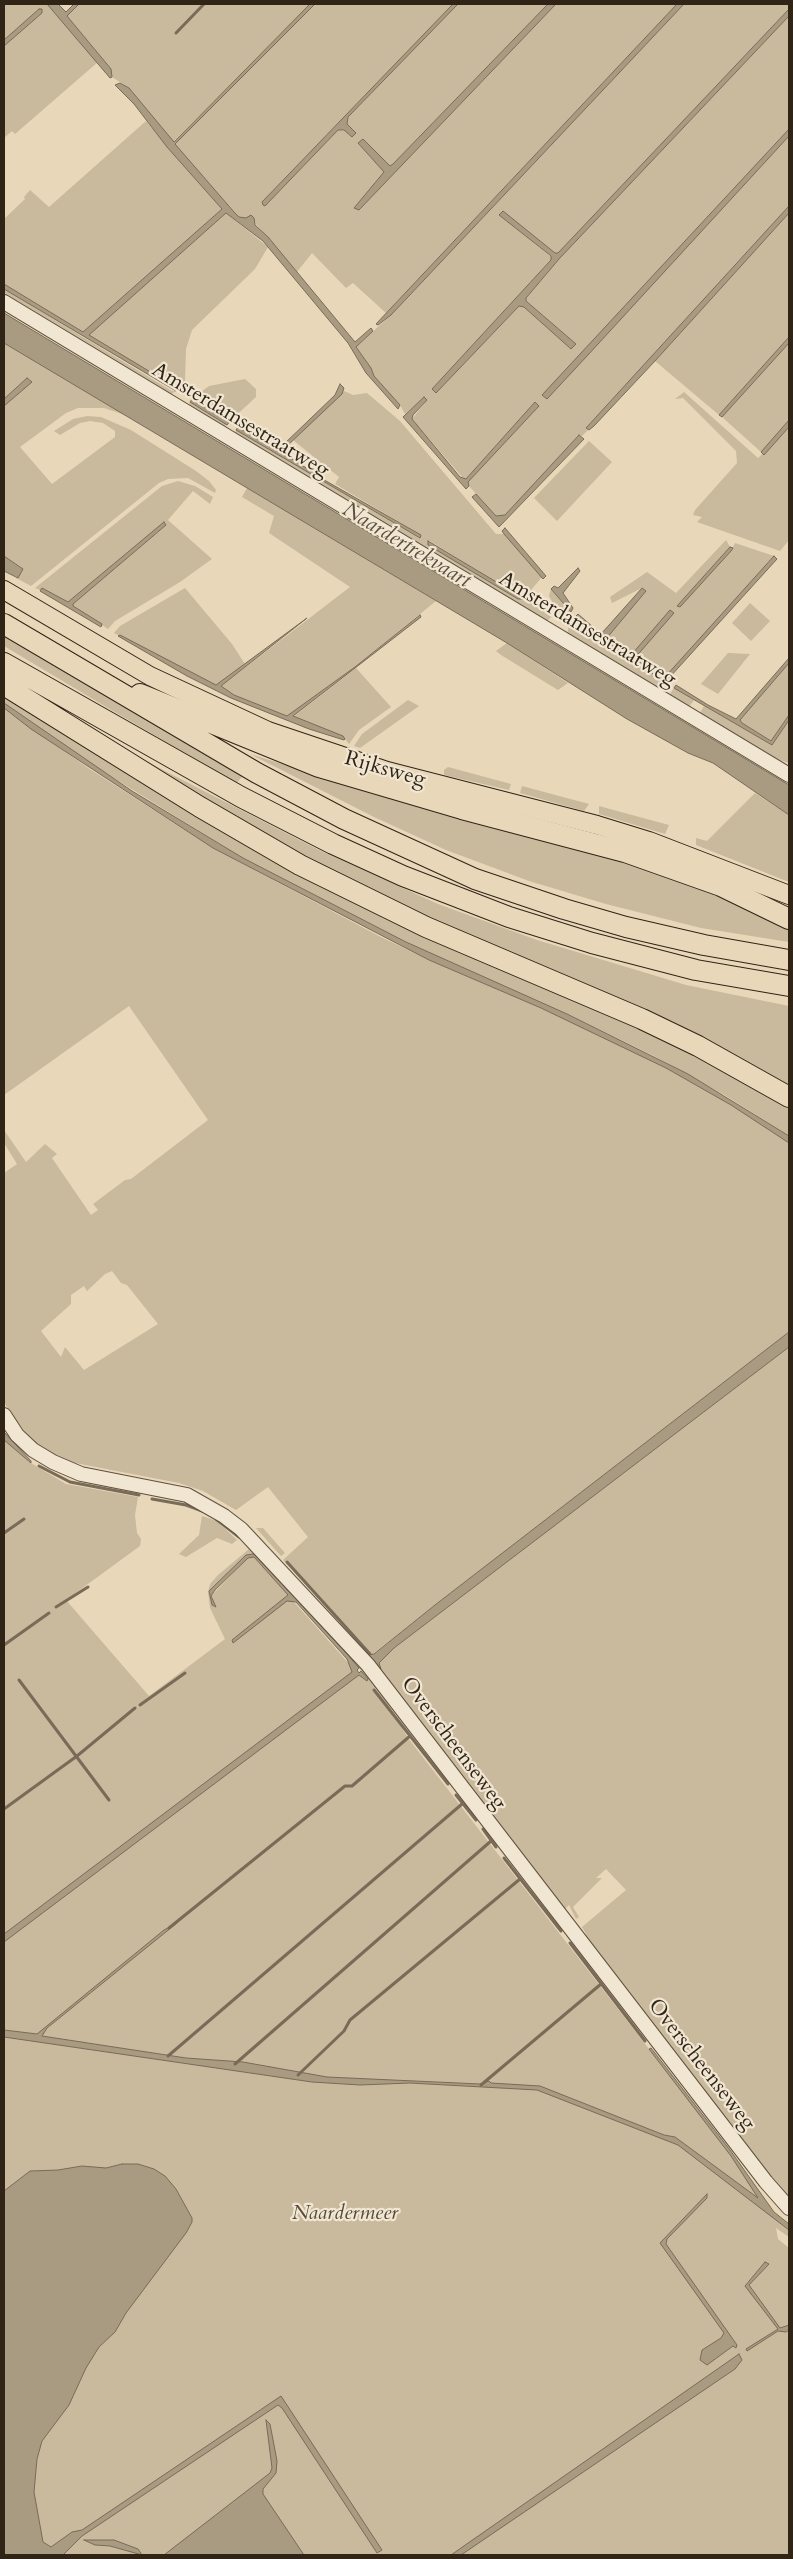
<!DOCTYPE html>
<style>
body{margin:0}
#map{position:relative;width:793px;height:2559px;overflow:hidden;background:#e8d8b9;font-family:Cardo,serif}
canvas{display:block}
.frame{position:absolute;inset:0;border:5px solid #302417;pointer-events:none}
</style>
<div id="map">
<canvas width="793" height="2559"></canvas>
<div class="frame"></div>
</div>
<script>
const ctx = document.querySelector('canvas').getContext('2d');
ctx.lineJoin = 'round';
function fill(path, color) { ctx.fillStyle = color; ctx.fill(path, 'evenodd'); }
const toPath = rows => new Path2D(rows.map(r => 'M' + r).join(''));
function stroke(path, color, width, dash) { ctx.strokeStyle = color; ctx.lineWidth = width; ctx.lineCap = dash ? 'butt' : 'round'; ctx.setLineDash(dash || []); ctx.stroke(path); }
function label(font, color, halo, rows, align = 'center') {
  ctx.font = font + ' Cardo,serif'; ctx.lineWidth = 4.5; ctx.setLineDash([]); ctx.textBaseline = 'middle'; ctx.strokeStyle = halo; ctx.fillStyle = color; for (const [text, x, y, turn = 0] of rows) {
    ctx.save(); ctx.translate(x, y); ctx.rotate((+turn || 0) * Math.PI / 180); ctx.textAlign = isNaN(turn) ? turn : align; if (halo) ctx.strokeText(text, 0, 0); ctx.fillText(text, 0, 0); ctx.restore();
  }
}
fill(toPath([
 [4,4,47,4,98,62,15,134,12,131,4,138,4,46,42,13,39,9,4,40],
 [79,4,310,4,173,142,129,88,112,77,111,69,67,16],
 [315,4,453,4,262,202,265,206,338,130,356,133,347,124,348,117,458,4,548,4,393,164,390,166,363,140,358,143,384,172,359,210,556,4,677,4,386,313,353,283,346,288,312,253,297,272,253,221,239,217,234,212,174,144],
 [684,4,789,4,789,9,558,253,555,253,503,212,499,215,551,257,551,260,432,389,436,393,519,306,524,307,571,349,576,344,526,301,526,298,559,259,789,16,789,129,581,354,547,398,789,136,789,206,586,428,588,430,582,436,579,435,505,515,496,516,469,486,467,482,539,406,535,402,466,479,463,478,412,419,427,400,424,398,405,414,400,405,374,376,371,368,356,347,391,315],
 [146,121,222,209,83,332,4,284,4,219,25,199,24,197,30,190,49,207],
 [226,213,268,247,255,269,192,330,186,349,185,381,178,389,88,335],
 [789,213,789,337,719,415,655,361],
 [4,289,172,391,176,391,170,395,4,298],
 [4,343,125,415,104,408,78,408,66,413,20,447,52,484,115,437,115,431,103,423,90,421,80,423,60,435,54,431,73,419,87,416,101,417,131,430,196,471,209,481,216,490,215,493,188,478,168,479,159,483,31,586,16,578,18,578,21,567,4,556,4,406,31,382,27,378,4,399],
 [789,343,789,420,761,452,722,417],
 [245,379,256,389,256,397,230,421,193,398,209,386],
 [344,391,353,395,367,393,400,421,496,534,504,534,542,577,526,596,551,617,545,623,234,436,236,430,419,538,421,535,335,484,339,477,293,440],
 [428,541,430,541,523,599,518,599,428,545],
 [684,392,758,458,789,427,789,540,780,551,697,522,702,517,693,515,695,510,737,463,736,451,683,398,675,399],
 [190,402,227,425,222,427,188,407],
 [589,441,612,462,557,521,534,498],
 [178,481,195,486,213,497,210,504,193,491,168,520,212,559,180,582,115,621,108,629,73,606,73,604,166,525,165,522,68,602,35,588,162,486],
 [247,488,436,601,355,667,287,716,234,695,221,686,350,587,269,533,274,516,242,497],
 [726,540,730,547,677,606,680,606,731,551,735,543,774,556,665,678,634,659,670,611,632,654,619,651,607,641,608,635,646,591,642,588,612,603,610,597,647,572,676,593],
 [185,588,232,644,245,664,218,684,214,685,114,633,120,626],
 [551,589,571,612,562,615,556,609,549,596],
 [750,603,770,621,751,641,732,623],
 [576,616,604,643,669,684,667,688,661,690,567,636,569,624],
 [4,634,120,704,243,775,237,783,113,711,4,646],
 [507,643,568,683,558,690,501,655,496,651],
 [728,653,750,654,718,694,701,684],
 [789,663,789,715,771,741,742,723,740,720],
 [356,668,391,707,359,730,349,744,345,739,293,717],
 [674,688,694,700,689,707,671,700,670,694],
 [4,694,106,757,665,1039,773,1098,789,1108,789,1136,726,1096,654,1056,567,1014,432,955,243,858,104,772,4,703],
 [408,700,419,706,360,748,354,746,362,734],
 [704,706,772,745,789,720,789,763,776,759,699,715],
 [4,708,88,768,213,848,379,936,429,960,541,1008,666,1068,731,1105,789,1143,789,1332,435,1605,373,1654,369,1655,381,1669,378,1663,394,1648,789,1347,789,2203,583,1937,586,1934,582,1927,626,1890,606,1869,596,1878,602,1878,573,1907,579,1917,576,1919,569,1905,563,1911,351,1642,345,1628,283,1560,308,1537,268,1487,236,1510,203,1491,179,1483,70,1462,51,1454,33,1441,13,1418,4,1402,4,1173,17,1164,4,1143,4,1130,26,1162,45,1144,57,1154,52,1158,91,1215,98,1210,93,1204,125,1180,131,1179,208,1120,129,1006,4,1095],
 [112,1271,121,1283,127,1285,158,1324,84,1370,65,1347,61,1357,41,1331,71,1304,71,1295,84,1286,87,1291,105,1274],
 [72,719,163,770,319,850,438,904,537,940,686,985,789,1006,789,1088,425,917,281,844],
 [250,754,327,778,678,877,789,927,789,942,701,928,606,904,529,881,446,850,374,817],
 [448,767,511,784,509,790,444,775,444,770],
 [522,786,589,804,584,811,520,793],
 [755,793,789,815,789,882,696,845,696,838,707,841],
 [599,806,643,818,669,825,665,834,599,814],
 [4,1440,31,1463,66,1484,138,1497,135,1515,137,1533,141,1539,140,1546,66,1600,149,1696,225,1639,210,1608,208,1592,210,1584,218,1575,249,1549,254,1554,246,1556,209,1591,211,1596,248,1558,254,1557,359,1675,368,1679,347,1654,347,1648,377,1685,408,1738,721,2142,774,2216,789,2226,789,2237,776,2228,778,2239,789,2248,789,2555,4,2555],
 [202,1516,217,1521,237,1540,232,1544,217,1538,186,1557,179,1554,199,1535],
 [256,1528,263,1528,285,1553,281,1556]
]), '#c9b99d');
const water = toPath([
 [47,4,58,4,66,12,74,4,79,4,67,16,111,69,112,77,110,78,47,4],
 [310,4,315,4,175,144,234,212,239,217,246,218,251,215,254,218,255,225,268,237,355,342,371,328,373,331,356,347,371,368,374,376,400,405,398,409,366,373,348,343,263,241,226,213,89,335,177,388,176,391,4,289,4,284,83,332,222,209,167,147,134,104,115,85,120,83,129,88,174,142,310,4],
 [453,4,458,4,348,117,347,124,356,133,352,137,344,130,338,130,265,206,263,205,262,202,453,4],
 [548,4,556,4,359,210,354,208,384,172,358,143,363,139,390,166,393,164,548,4],
 [677,4,684,4,391,315,378,325,376,324,677,4],
 [39,9,42,9,42,13,4,46,4,40,39,9],
 [789,9,789,16,559,259,526,298,526,301,576,344,571,349,524,307,519,306,436,393,432,389,551,260,551,256,499,215,503,211,555,253,558,253,789,9],
 [789,129,789,136,587,356,547,399,542,395,789,129],
 [789,206,789,213,655,361,594,426,589,430,586,428,789,206],
 [4,313,789,785,789,815,713,763,688,753,627,719,507,643,4,343,4,313],
 [789,337,789,343,722,417,719,415,789,337],
 [27,378,32,382,4,406,4,399,27,378],
 [340,384,344,388,342,394,287,446,285,450,285,454,326,481,421,535,420,538,236,430,238,427,274,448,282,446,335,395,340,384],
 [424,397,427,400,413,415,412,419,460,477,466,479,535,402,539,406,468,482,469,486,466,489,403,417,424,397],
 [193,398,230,421,227,425,190,402,193,398],
 [789,420,789,427,764,455,761,452,789,420],
 [579,435,584,439,499,527,472,497,476,494,496,516,505,515,579,435],
 [164,522,166,525,73,604,73,606,102,624,101,627,40,591,42,588,68,602,164,522],
 [505,528,546,576,543,579,504,534,502,531,505,528],
 [428,541,523,598,523,599,518,599,428,545,428,541],
 [730,547,733,548,731,551,680,607,677,606,730,547],
 [4,556,23,569,18,578,4,571,4,556],
 [774,556,777,559,669,678,669,684,604,643,576,616,578,614,601,634,642,588,646,591,606,639,619,651,632,654,670,610,674,613,634,659,665,677,774,556],
 [578,568,580,571,563,593,573,608,571,612,551,589,554,586,558,588,578,568],
 [420,615,421,617,293,716,343,736,345,739,344,740,309,729,231,698,187,676,118,636,120,635,216,685,307,618,221,686,234,695,287,716,355,667,420,615],
 [789,658,789,663,740,720,742,723,771,741,789,715,789,720,772,745,674,688,676,685,708,705,736,719,789,658],
 [4,703,132,791,243,858,406,942,567,1014,688,1074,789,1136,789,1143,731,1105,666,1068,541,1008,429,960,213,848,31,729,4,708,4,703],
 [789,1332,789,1347,394,1648,379,1663,381,1669,368,1655,374,1654,435,1605,789,1332],
 [4,1432,31,1461,31,1463,4,1440,4,1432],
 [254,1554,347,1654,359,1668,357,1670,359,1673,361,1671,368,1679,367,1681,359,1675,4,1942,4,1934,352,1672,347,1659,296,1602,287,1601,233,1643,232,1640,288,1595,254,1557,248,1558,215,1590,211,1596,216,1607,212,1605,209,1591,246,1555,254,1554],
 [177,1923,47,2028,42,2036,186,2058,243,2062,327,2077,480,2084,489,2081,491,2083,540,2086,664,2135,675,2137,758,2198,731,2156,649,2049,651,2048,730,2150,774,2212,789,2224,789,2230,678,2145,537,2090,410,2083,360,2085,312,2082,4,2037,4,2030,37,2034,164,1930,177,1923],
 [122,2164,138,2164,154,2169,165,2176,176,2189,192,2218,192,2222,186,2233,126,2313,115,2332,99,2347,86,2368,69,2405,42,2441,37,2459,34,2492,43,2542,51,2547,72,2532,82,2530,281,2396,382,2550,377,2553,282,2408,278,2405,82,2536,63,2555,4,2555,4,2191,30,2171,58,2170,82,2166,106,2168,122,2164],
 [707,2194,707,2198,667,2239,666,2244,737,2345,736,2348,733,2346,707,2365,700,2360,702,2350,721,2338,724,2333,660,2243,707,2194],
 [765,2262,769,2264,749,2285,780,2328,789,2325,789,2330,786,2332,778,2331,747,2351,746,2349,778,2329,745,2286,765,2262],
 [739,2354,742,2360,735,2369,461,2555,451,2555,739,2354],
 [266,2420,270,2424,277,2461,276,2473,263,2489,263,2494,304,2555,164,2555,270,2473,272,2468,266,2420],
 [84,2540,114,2540,138,2549,142,2555,110,2546,95,2545,84,2540]
]);
fill(water, '#a99b82');
stroke(water, '#796b57', 1);
stroke(toPath([
 [176,33,204,4],
 [39,1466,70,1482,139,1495],
 [152,1499,186,1505,205,1512],
 [216,1519,239,1537],
 [4,1533,24,1519],
 [287,1562,370,1654],
 [56,1607,88,1587],
 [4,1645,49,1613],
 [19,1680,109,1800],
 [374,1690,448,1784],
 [140,1705,185,1673],
 [456,1795,476,1820],
 [4,1809,77,1756,135,1708],
 [483,1829,496,1847],
 [504,1858,561,1931],
 [169,1928,345,1786,352,1786,410,1736],
 [570,1943,645,2041],
 [168,2056,462,1804],
 [235,2064,491,1841],
 [298,2075,344,2031,350,2020,520,1879],
 [481,2085,601,1984]
]), '#796b57', 3);
const minor = toPath([
 [4,302,789,775],
 [4,1415,17,1435,33,1450,53,1462,81,1474,187,1495,224,1516,241,1529,368,1665,766,2182,789,2208]
]);
const major = toPath([
 [4,590,150,676,268,731,387,771,597,825,649,841,789,895]
]);
const highway = toPath([
 [4,624,257,773,344,819,475,879,564,909,626,927,704,945,789,960],
 [4,663,241,797,333,844,403,876,509,917,592,943,696,970,789,986],
 [4,685,200,807,300,865,426,927,642,1019,698,1046,789,1097],
 [140,694,319,767,462,809,625,852,721,886,789,919]
]);
stroke(minor, '#5e5140', 16);
stroke(major, '#302417', 20);
stroke(highway, '#302417', 22);
stroke(minor, '#f0e6d2', 14);
stroke(major, '#e8d8b9', 18);
stroke(highway, '#e8d8b9', 20);
label('21px', '#302417', '#f0e6d2', [
 ["Amsterdamsestraatweg",240,421,31],
 ["Amsterdamsestraatweg",587,630,31],
 ["Rijksweg",385,770,16],
 ["Overscheenseweg",453,1744,53],
 ["Overscheenseweg",701,2065,52]
]);
label('italic 21px', '#564938', '#f0e6d2', [
 ["Naardermeer",345,2214]
]);
label('italic 22px', '#5a4e3c', '#f0e6d2', [
 ["Naardertrekvaart",406,546,31]
]);
</script>
